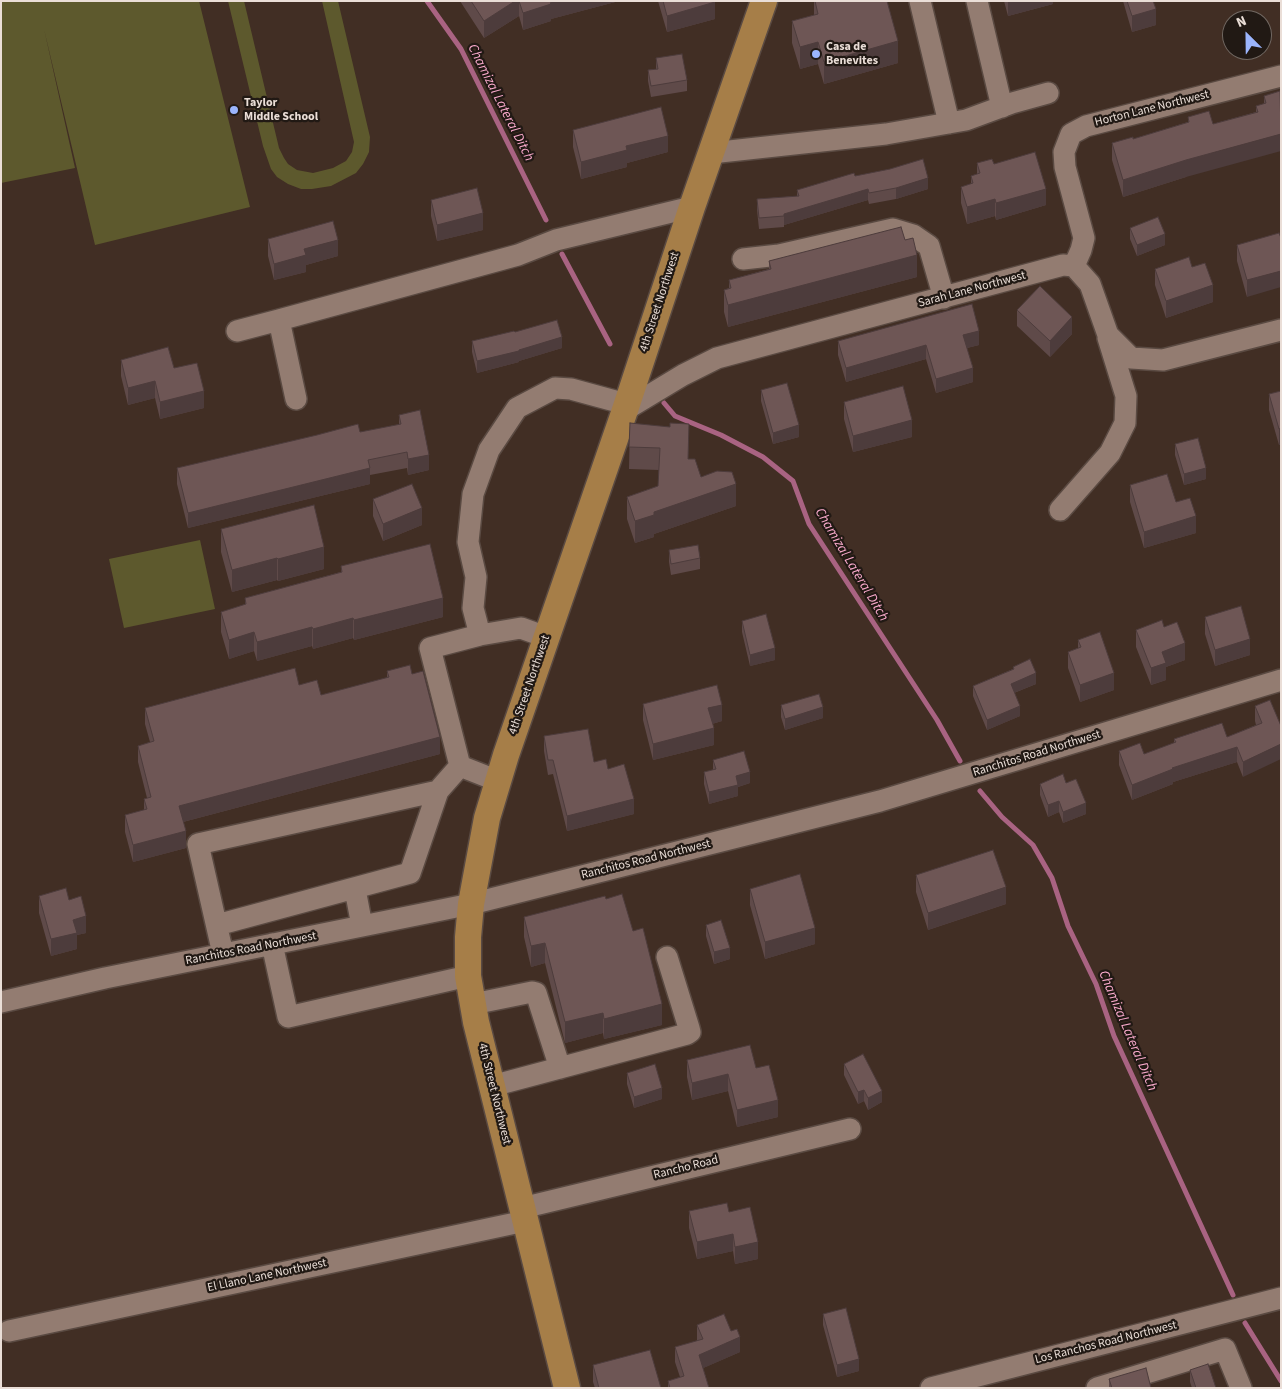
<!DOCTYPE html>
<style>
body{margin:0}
#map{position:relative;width:1282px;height:1389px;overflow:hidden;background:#412e24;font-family:"Source Sans 3",sans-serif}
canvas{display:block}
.frame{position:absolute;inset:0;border:2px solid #eaded7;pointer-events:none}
.north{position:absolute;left:1222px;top:10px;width:50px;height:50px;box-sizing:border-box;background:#211914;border:1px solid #716862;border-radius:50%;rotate:337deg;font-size:14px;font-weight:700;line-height:20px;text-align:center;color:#eaded7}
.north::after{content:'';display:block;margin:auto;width:18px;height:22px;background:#9bb5fd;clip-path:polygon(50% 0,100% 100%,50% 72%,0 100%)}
</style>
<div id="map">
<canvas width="1282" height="1389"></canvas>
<div class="frame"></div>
<div class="north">N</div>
</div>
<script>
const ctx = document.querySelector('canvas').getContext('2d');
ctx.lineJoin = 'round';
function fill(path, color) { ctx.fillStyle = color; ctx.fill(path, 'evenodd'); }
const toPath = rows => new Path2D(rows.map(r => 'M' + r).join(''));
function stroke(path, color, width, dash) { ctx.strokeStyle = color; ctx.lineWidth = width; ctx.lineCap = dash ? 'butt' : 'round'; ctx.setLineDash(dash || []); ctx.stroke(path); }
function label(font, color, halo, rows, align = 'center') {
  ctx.font = font + ' "Source Sans 3",sans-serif'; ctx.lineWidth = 4.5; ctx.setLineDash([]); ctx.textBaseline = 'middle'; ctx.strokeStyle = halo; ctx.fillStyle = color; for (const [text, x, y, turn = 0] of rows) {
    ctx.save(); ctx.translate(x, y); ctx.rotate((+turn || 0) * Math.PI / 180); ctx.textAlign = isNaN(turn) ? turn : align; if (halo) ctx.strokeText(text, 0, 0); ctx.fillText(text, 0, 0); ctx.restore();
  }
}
fill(toPath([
 [1,1,199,1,250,207,95,245,44,29,75,168,1,183],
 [228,1,244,1,279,148,284,158,288,164,297,170,313,173,333,168,346,161,352,152,354,142,322,1,338,1,370,137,369,152,363,164,356,173,331,186,312,189,301,189,288,184,277,177,271,169,263,146],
 [200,540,215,609,124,628,109,559]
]), '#5d592d');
stroke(toPath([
 [427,1,461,49,546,220],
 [562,254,610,344],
 [664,403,675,416,721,435,763,457,793,481,809,524,937,720,960,761],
 [980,791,1002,817,1033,845,1052,878,1068,926,1096,984,1114,1036,1233,1295],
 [1245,1323,1281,1381]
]), '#a96382', 5);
const minor = toPath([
 [920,1,949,123],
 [977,1,1002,107],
 [711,153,886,134,966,120,1012,103,1048,93],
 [743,259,779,255,893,229,913,235,929,246,944,298],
 [1074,266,1081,250,1084,238,1065,167,1064,152,1071,134,1086,126,1281,76],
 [237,331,279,320],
 [296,399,279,320,518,255,556,240,692,207],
 [625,410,683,375,717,358,1063,265,1074,266,1090,284,1108,335,1131,358,1163,360,1281,330],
 [1060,510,1110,453,1125,423,1126,396,1108,338],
 [480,635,473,608,476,577,468,542,473,494,489,450,517,408,555,388,571,389,626,404],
 [498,781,460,766,430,648,480,635,521,628,546,637],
 [355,889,362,926],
 [217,925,410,873,438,791],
 [272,944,288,1017,468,976],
 [223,954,198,844,438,791,460,766],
 [1,1002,105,978,471,904,880,801,1281,680],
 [473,1004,532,992,536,993,560,1068],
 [492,1086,687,1034,690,1032,689,1028,667,957],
 [522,1208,850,1129],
 [9,1331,525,1221],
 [931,1388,1281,1298],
 [1097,1388,1225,1349,1241,1388]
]);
const major = toPath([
 [567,1388,476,1022,468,976,468,937,471,904,487,818,506,755,625,410,692,207,764,1]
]);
stroke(minor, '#5a4a42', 24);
stroke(major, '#5a4a42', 29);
stroke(minor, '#937c71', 21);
stroke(major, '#a67e48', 26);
fill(toPath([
 [460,1,619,1,551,19,551,21,523,30,519,16,484,38],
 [658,1,715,1,715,19,667,32],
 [814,1,887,1,898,63,824,84,818,64,800,69,792,43,792,21,814,15],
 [1004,1,1053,1,1053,4,1008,16],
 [1123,1,1153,1,1156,25,1132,32],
 [656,58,687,80,687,91,651,97,648,81,648,70,656,69],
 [1280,91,1186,177,1123,197,1112,160,1112,143,1133,139,1188,122,1188,117,1213,124,1256,112,1256,106,1264,104,1264,96],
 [573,130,668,152,627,163,627,167,581,179,573,147],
 [977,163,994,164,1046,205,996,220,995,216,967,224,961,203,961,187,971,184,971,176,977,174],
 [855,176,928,189,896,199,869,204,868,200,784,225,784,227,759,229,757,210,757,199,797,196,797,190],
 [431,200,483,230,437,241,431,216],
 [1130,228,1165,245,1137,256,1130,239],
 [1281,238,1247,297,1237,261,1237,245],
 [268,239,338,256,306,265,306,272,274,280,268,256],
 [905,240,917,277,728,327,724,312,724,290,729,288,729,280,769,269,769,261],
 [1192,267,1213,302,1166,318,1155,285,1155,269],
 [1017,310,1072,334,1050,357,1017,326],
 [515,332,562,348,519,361,519,362,477,373,472,352,472,341],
 [838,341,979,345,967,348,973,382,936,393,926,359,846,382,838,355],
 [121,360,174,368,204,408,160,419,155,398,128,405,121,376],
 [761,390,799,437,773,444,761,401],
 [1281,391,1279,445,1269,410,1269,394],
 [844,402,912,437,853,452,844,419],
 [399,415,429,470,408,475,407,468,370,475,370,484,188,528,177,484,177,468,399,425],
 [630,423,688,459,701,477,736,506,654,534,654,537,635,543,627,519,627,497,658,486,659,470,629,469],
 [1175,444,1206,479,1184,485,1175,455],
 [1130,485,1176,502,1196,533,1144,548,1130,502],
 [373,499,422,525,383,541,373,516],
 [221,529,324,569,278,581,277,580,232,592,221,552],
 [669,550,700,558,700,569,671,575,669,562],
 [341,566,443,617,354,640,353,638,313,649,312,646,257,661,254,651,229,659,221,632,221,612,245,605,245,598,341,572],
 [1205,617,1250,655,1215,666,1205,634],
 [742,621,775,660,750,666,742,632],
 [1136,630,1185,660,1166,667,1166,680,1151,685,1136,647],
 [1078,640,1114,690,1080,702,1068,668,1068,652,1078,648],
 [1013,667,1036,684,1014,693,1020,716,987,730,973,696,973,686,1013,669],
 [387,671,412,674,440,754,183,822,186,848,133,862,125,832,125,815,144,810,144,799,147,798,138,762,138,746,150,742,145,724,145,708,299,685,321,695,387,678],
 [1270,700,1243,777,1237,762,1173,782,1173,784,1132,800,1119,765,1119,751,1144,754,1174,743,1174,739,1227,737,1256,725,1255,721,1255,706],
 [643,704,722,721,712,724,714,745,653,760,643,720],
 [781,705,823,718,785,730,781,717],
 [544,736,594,762,608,769,634,814,567,831,553,774,548,775,544,751],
 [713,760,750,783,738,787,738,796,709,804,704,784,704,772,713,770],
 [1066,783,1086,814,1063,823,1059,812,1048,817,1040,795,1040,784],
 [916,875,1006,904,928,930,916,892],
 [750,889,815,944,765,959,750,905],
 [39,896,69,900,86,933,77,935,77,949,51,956,39,913],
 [606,899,662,1025,604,1039,603,1033,565,1043,545,963,531,967,524,937,524,917],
 [706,925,730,959,714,964,706,936],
 [687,1060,756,1068,778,1117,737,1127,728,1091,692,1100,687,1077],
 [844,1064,882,1102,868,1110,864,1101,858,1104,844,1075],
 [627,1073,662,1099,634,1108,627,1084],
 [689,1211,729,1212,758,1259,735,1264,733,1251,697,1259,689,1228],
 [823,1314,859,1371,837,1377,823,1325],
 [697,1325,740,1352,703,1368,709,1388,668,1388,668,1381,680,1377,675,1362,675,1347,697,1341],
 [593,1365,661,1388,595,1388,593,1382],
 [1190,1370,1216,1388,1192,1388,1190,1382],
 [1109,1379,1151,1388,1109,1388]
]), '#5f4a49');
fill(toPath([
 [515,1,519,1,519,16,484,38,484,21],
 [555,1,619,1,551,19,551,21,523,30,523,13],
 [1008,1,1053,1,1053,4,1008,16],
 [715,2,715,19,667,32,667,16],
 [1156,9,1156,25,1132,32,1132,16],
 [898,41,898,63,824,84,824,62],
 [818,42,818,64,800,69,800,47],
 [1281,134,1281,151,1186,177,1123,197,1123,180,1186,160],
 [668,136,668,152,627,163,627,167,581,179,581,162,626,146],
 [928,178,928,189,896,199,896,188],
 [868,189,868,200,784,225,784,214],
 [1046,189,1046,205,996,220,996,203],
 [995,199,995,216,967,224,967,207],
 [483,213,483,230,437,241,437,225],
 [1165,234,1165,245,1137,256,1137,245],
 [338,240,338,256,306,265,306,272,274,280,274,264,304,249],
 [917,255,917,277,728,327,728,305],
 [1281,271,1281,287,1247,297,1247,280],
 [1213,285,1213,302,1166,318,1166,301],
 [1072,317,1072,334,1050,357,1050,341],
 [979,331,979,345,963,349,963,335],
 [562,337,562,348,519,361,519,362,477,373,477,361],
 [926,345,926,359,846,382,846,368],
 [973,368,973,382,936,393,936,379],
 [155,381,155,398,128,405,128,388],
 [204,391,204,408,160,419,160,402],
 [912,420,912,437,853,452,853,436],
 [799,425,799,437,773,444,773,433],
 [1281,428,1281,445,1279,445,1279,429],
 [429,455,429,470,408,475,408,459],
 [370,468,370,484,188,528,188,513],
 [1206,468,1206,479,1184,485,1184,474],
 [736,484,736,506,654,534,654,537,635,543,635,521,654,512],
 [422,508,422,525,383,541,383,524],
 [1196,516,1196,533,1144,548,1144,532],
 [324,547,324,569,278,581,278,559],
 [277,558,277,580,232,592,232,570],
 [443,598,443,617,354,640,354,620],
 [353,618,353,638,313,649,313,629],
 [312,627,312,646,257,661,257,642],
 [254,632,254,651,229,659,229,640],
 [1250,639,1250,655,1215,666,1215,650],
 [1185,643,1185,660,1166,667,1166,680,1151,685,1151,668,1162,652],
 [775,648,775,660,750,666,750,655],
 [1036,673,1036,684,1011,694,1011,684],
 [1114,673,1114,690,1080,702,1080,685],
 [722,705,722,721,708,725,708,708],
 [1020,706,1020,716,987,730,987,720],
 [823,707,823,718,785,730,785,719],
 [714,728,714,745,653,760,653,744],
 [440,737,440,754,179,823,179,806],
 [1281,744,1281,759,1243,777,1243,762],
 [1237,747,1237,762,1173,782,1173,784,1132,800,1132,785,1172,768],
 [750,772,750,783,738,787,738,796,709,804,709,792,736,776],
 [634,799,634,814,567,831,567,816],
 [1059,801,1059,812,1048,817,1048,805],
 [1086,803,1086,814,1063,823,1063,812],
 [186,831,186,848,133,862,133,845],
 [1006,887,1006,904,928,930,928,913],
 [86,916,86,933,77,935,77,949,51,956,51,939,73,920],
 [815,928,815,944,765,959,765,942],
 [545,943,545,963,531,967,531,946],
 [730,948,730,959,714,964,714,952],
 [662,1004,662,1025,604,1039,604,1019],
 [603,1013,603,1033,565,1043,565,1022],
 [728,1074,728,1091,692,1100,692,1083],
 [662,1088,662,1099,634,1108,634,1097],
 [864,1090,864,1101,858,1104,858,1092],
 [882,1091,882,1102,868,1110,868,1098],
 [778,1100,778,1117,737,1127,737,1110],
 [733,1234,733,1251,697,1259,697,1242],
 [758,1242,758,1259,735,1264,735,1247],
 [740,1337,740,1352,699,1370,699,1355],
 [859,1359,859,1371,837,1377,837,1365]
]), '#4d3c3c');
const building = toPath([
 [471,1,515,1,484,21,471,1],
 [519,1,555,1,550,3,551,4,523,13,519,1],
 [663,1,715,1,715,2,667,16,663,1],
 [815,1,887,1,898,41,824,62,818,42,800,47,792,21,818,14,815,1],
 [1127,1,1153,1,1156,9,1132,16,1127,1],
 [682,54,687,80,651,86,648,70,658,69,656,58,682,54],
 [1280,91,1281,134,1186,160,1123,180,1112,143,1133,137,1133,139,1189,122,1188,117,1209,111,1213,124,1258,112,1256,106,1266,103,1264,96,1280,91],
 [661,107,668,136,626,146,627,150,581,162,573,130,661,107],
 [1035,152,1046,189,996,203,995,199,967,207,961,187,973,183,971,176,980,173,977,163,992,159,994,164,1035,152],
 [923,159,928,178,896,188,869,193,868,189,784,214,784,216,759,218,757,199,799,196,797,190,854,173,855,176,890,169,923,159],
 [477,188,483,213,437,225,431,200,477,188],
 [1158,217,1165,234,1137,245,1130,228,1158,217],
 [333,221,338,240,304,249,306,255,274,264,268,239,333,221],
 [901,227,905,240,913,238,917,255,728,305,724,290,731,288,729,280,771,269,769,261,901,227],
 [1279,233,1281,238,1281,271,1247,280,1237,245,1279,233],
 [1189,257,1192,267,1205,263,1213,285,1166,301,1155,269,1189,257],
 [1040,286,1072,317,1050,341,1017,310,1040,286],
 [972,304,979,331,963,335,973,368,936,379,926,345,846,368,838,341,972,304],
 [557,320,562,337,519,350,519,351,477,361,472,341,514,331,515,332,557,320],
 [168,347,174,368,197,363,204,391,160,402,155,381,128,388,121,360,168,347],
 [787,383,799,425,773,433,761,390,787,383],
 [903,386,912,420,853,436,844,402,903,386],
 [1281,391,1281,428,1279,429,1269,394,1281,391],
 [420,410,429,455,408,459,407,452,368,460,370,468,188,513,177,468,317,435,358,424,360,432,401,424,399,415,420,410],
 [630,423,670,427,670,423,689,424,688,459,695,459,701,477,717,471,732,472,736,484,654,512,654,515,635,521,627,497,658,486,660,448,629,447,630,423],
 [1198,438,1206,468,1184,474,1175,444,1198,438],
 [1167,474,1176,502,1190,498,1196,516,1144,532,1130,485,1167,474],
 [412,484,422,508,383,524,373,499,412,484],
 [314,505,324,547,278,559,277,558,232,570,221,529,314,505],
 [430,544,443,598,354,620,353,618,313,629,312,627,257,642,254,632,229,640,221,612,246,604,245,598,342,572,341,566,430,544],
 [698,545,700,558,671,564,669,550,698,545],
 [1241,606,1250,639,1215,650,1205,617,1241,606],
 [766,614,775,648,750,655,742,621,766,614],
 [1162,620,1164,627,1177,622,1185,643,1162,652,1166,663,1151,668,1136,630,1162,620],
 [1100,632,1114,673,1080,685,1068,652,1081,647,1078,640,1100,632],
 [1030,659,1036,673,1011,684,1020,706,987,720,973,686,1014,669,1013,667,1030,659],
 [410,665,412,674,423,671,440,737,179,806,186,831,133,845,125,815,147,809,144,799,151,797,138,746,154,741,145,708,295,668,299,685,317,680,321,695,389,677,387,671,410,665],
 [717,685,722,705,708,708,714,728,653,744,643,704,717,685],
 [819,694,823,707,785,719,781,705,819,694],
 [1270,700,1281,726,1281,744,1243,762,1237,747,1172,768,1173,769,1132,785,1119,751,1140,743,1144,754,1176,742,1174,739,1222,723,1227,737,1262,723,1255,706,1270,700],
 [588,729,594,762,606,759,608,769,624,764,634,799,567,816,553,760,548,760,544,736,588,729],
 [744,751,750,772,736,776,738,785,709,792,704,772,716,769,713,760,744,751],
 [1063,774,1066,783,1076,779,1086,803,1063,812,1059,801,1048,805,1040,784,1063,774],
 [993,850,1006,887,928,913,916,875,993,850],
 [800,874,815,928,765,942,750,889,800,874],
 [66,888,69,900,81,896,86,916,73,920,77,933,51,939,39,896,66,888],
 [622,894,633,931,643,928,662,1004,604,1019,603,1013,565,1022,545,943,531,946,524,917,605,896,606,899,622,894],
 [721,920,730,948,714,952,706,925,721,920],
 [750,1045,756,1068,769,1065,778,1100,737,1110,728,1074,692,1083,687,1060,750,1045],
 [863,1054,882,1091,868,1098,864,1090,858,1092,844,1064,863,1054],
 [655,1064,662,1088,634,1097,627,1073,655,1064],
 [727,1203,729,1212,750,1207,758,1242,735,1247,733,1234,697,1242,689,1211,727,1203],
 [846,1308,859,1359,837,1365,823,1314,846,1308],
 [724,1314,731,1331,737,1329,740,1337,699,1355,709,1388,670,1388,668,1381,684,1376,675,1347,703,1339,697,1325,724,1314],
 [650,1350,661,1388,599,1388,593,1365,650,1350],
 [1208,1364,1216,1388,1196,1388,1190,1370,1208,1364],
 [1146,1368,1151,1388,1112,1388,1109,1379,1146,1368]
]);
fill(building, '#6e5655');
stroke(building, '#4d3c3c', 1);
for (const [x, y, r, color] of [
 [816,54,5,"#9bb5fd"],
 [234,110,5,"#9bb5fd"]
]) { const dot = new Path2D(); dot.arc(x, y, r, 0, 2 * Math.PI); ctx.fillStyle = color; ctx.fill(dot); stroke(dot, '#211914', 2); }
label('bold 12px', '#eaded7', '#211914', [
 ["Casa de",826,47],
 ["Benevites",826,61],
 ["Taylor",244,103],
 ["Middle School",244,117]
], 'left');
label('12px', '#eaded7', '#211914', [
 ["Horton Lane Northwest",1152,109,-14],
 ["Sarah Lane Northwest",972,290,-15],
 ["4th Street Northwest",660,302,-72],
 ["4th Street Northwest",530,685,-71],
 ["Ranchitos Road Northwest",1037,754,-17],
 ["Ranchitos Road Northwest",646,860,-14],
 ["Ranchitos Road Northwest",251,949,-11],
 ["4th Street Northwest",494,1094,76],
 ["Rancho Road",686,1168,-14],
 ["El Llano Lane Northwest",267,1276,-12],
 ["Los Ranchos Road Northwest",1106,1343,-14]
]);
label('italic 14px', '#faaacc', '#211914', [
 ["Chamizal Lateral Ditch",500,103,63],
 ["Chamizal Lateral Ditch",851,565,59],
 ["Chamizal Lateral Ditch",1127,1031,67]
]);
</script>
